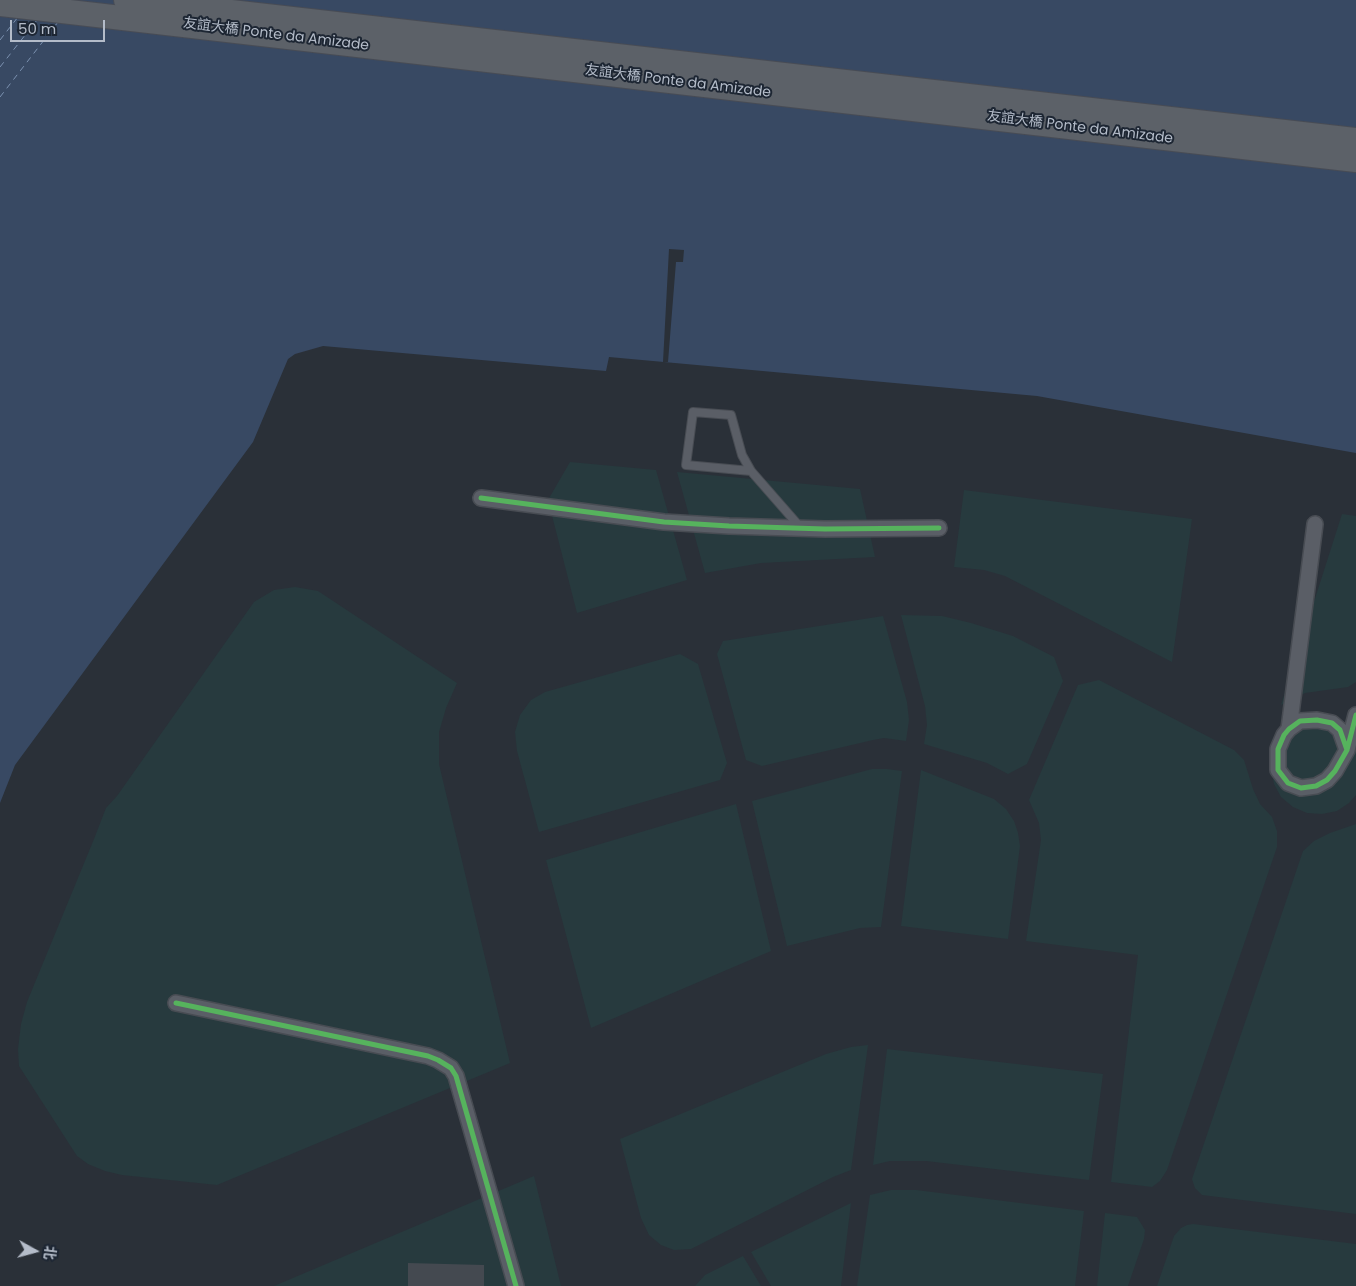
<!DOCTYPE html>
<meta charset="utf-8">
<style>
body{margin:0}
#map{position:relative;width:1356px;height:1286px;overflow:hidden;background:#2a3038;font-family:Poppins,"Noto Sans SC",sans-serif}
canvas{display:block}
.north{position:absolute;left:10px;top:1226px;width:50px;height:50px;-webkit-text-stroke:4px #1d2633;paint-order:stroke;rotate:97deg;font-size:14px;font-weight:700;line-height:20px;text-align:center;color:#b4bcc9}
.north::after{content:'';display:block;margin:auto;width:18px;height:22px;background:#b4bcc9;clip-path:polygon(50% 0,100% 100%,50% 72%,0 100%)}
.scale{position:absolute;left:10px;top:20px;width:95px;height:22px;box-sizing:border-box;border:2px solid #b4bcc9;border-top:0;padding-left:6px;font-size:15px;line-height:18px;white-space:nowrap;color:#b4bcc9;-webkit-text-stroke:4px #1d2633;paint-order:stroke}
</style>
<div id="map">
<canvas width="1356" height="1286"></canvas>
<div class="north">北</div>
<div class="scale">50 m</div>
</div>
<script>
const ctx = document.querySelector('canvas').getContext('2d');
ctx.lineJoin = 'round';
function fill(path, color) { ctx.fillStyle = color; ctx.fill(path, 'evenodd'); }
const toPath = rows => new Path2D(rows.map(r => 'M' + r).join(''));
function stroke(path, color, width, dash) { ctx.strokeStyle = color; ctx.lineWidth = width; ctx.lineCap = dash ? 'butt' : 'round'; ctx.setLineDash(dash || []); ctx.stroke(path); }
function label(font, color, halo, rows, align = 'center') {
  ctx.font = font + ' Poppins,"Noto Sans SC",sans-serif'; ctx.lineWidth = 4; ctx.setLineDash([]); ctx.textBaseline = 'middle'; ctx.strokeStyle = halo; ctx.fillStyle = color; for (const [text, x, y, turn = 0] of rows) {
    ctx.save(); ctx.translate(x, y); ctx.rotate((+turn || 0) * Math.PI / 180); ctx.textAlign = isNaN(turn) ? turn : align; if (halo) ctx.strokeText(text, 0, 0); ctx.fillText(text, 0, 0); ctx.restore();
  }
}
fill(toPath([
 [570,462,656,470,687,580,577,613,548,500],
 [677,472,860,489,875,557,761,563,705,573],
 [964,490,1192,519,1172,662,1005,576,984,570,954,567],
 [1342,514,1356,516,1356,682,1348,687,1305,693,1281,705],
 [295,587,318,591,457,683,446,708,439,732,439,764,510,1063,217,1185,122,1175,105,1171,88,1164,77,1156,19,1066,18,1049,21,1024,27,1002,94,839,106,808,117,796,254,602,274,590],
 [901,615,942,616,971,623,1013,636,1054,657,1063,681,1027,764,1008,774,987,763,924,744,927,725,925,706],
 [883,616,907,702,909,720,906,741,884,738,873,740,762,766,746,760,717,654,723,641],
 [680,654,698,664,727,763,720,780,539,832,517,751,515,732,520,715,531,700,545,692],
 [1099,680,1234,750,1244,760,1253,789,1260,804,1272,817,1277,831,1277,847,1167,1170,1160,1181,1152,1187,1111,1182,1138,955,1026,941,1041,840,1039,823,1029,800,1078,685],
 [1307,720,1356,739,1356,795,1349,803,1337,811,1322,814,1307,813,1293,807,1281,797,1274,784,1271,768,1273,752],
 [872,769,887,769,902,771,881,927,860,928,787,946,752,801],
 [921,770,994,799,1006,809,1014,821,1018,833,1020,846,1008,939,901,926],
 [736,804,771,951,591,1028,546,860],
 [1356,824,1356,1214,1202,1195,1195,1188,1192,1179,1303,851,1314,841,1330,833],
 [868,1045,851,1170,833,1177,691,1249,674,1250,661,1245,649,1235,641,1218,620,1139,826,1054,851,1047],
 [887,1049,1103,1074,1089,1180,926,1161,890,1161,873,1165],
 [534,1176,561,1286,274,1286],
 [891,1190,916,1190,1084,1211,1075,1286,857,1286,870,1195],
 [851,1203,841,1286,771,1286,751,1252],
 [1105,1213,1137,1217,1145,1230,1144,1239,1128,1286,1097,1286],
 [1193,1224,1356,1244,1356,1286,1157,1286,1174,1236,1181,1228,1187,1225],
 [743,1256,761,1286,695,1286,705,1275]
]), '#273a3e');
fill(toPath([
 [0,0,1356,0,1356,453,1037,396,609,357,606,371,323,346,295,354,288,359,253,442,15,765,0,803]
]), '#384963');
fill(toPath([
 [669,249,684,250,683,262,676,262,668,362,663,362]
]), '#2a3038');
stroke(toPath([
 [0,40,18,17],
 [0,67,37,20],
 [0,97,58,22]
]), '#7c92b1', 1, [6, 5]);
fill(toPath([
 [408,1263,484,1265,484,1286,408,1286]
]), '#444950');
const service = toPath([
 [751,471,686,465,693,412,731,415,742,455,751,471,800,527]
]);
const minor = toPath([
 [481,498,664,522,729,526,825,529,939,528],
 [1289,729,1315,524],
 [1347,750,1340,730,1332,723,1317,720,1300,721,1289,729,1284,735,1278,749,1278,770,1288,783,1301,788,1316,786,1327,780,1335,771,1347,750,1356,715],
 [176,1003,428,1056,438,1060,451,1068,456,1076,516,1286]
]);
const primary = toPath([
 [126,0,1356,140],
 [0,4,1356,160]
]);
stroke(service, '#484c53', 10);
stroke(minor, '#484c53', 18);
stroke(primary, '#484c55', 26);
stroke(service, '#5a5e66', 8);
stroke(minor, '#5a5e66', 15);
stroke(primary, '#5c6168', 24);
stroke(toPath([
 [481,498,664,522,729,526,825,529,939,528],
 [1347,750,1340,730,1332,723,1317,720,1300,721,1289,729,1284,735,1278,749,1278,770,1288,783,1301,788,1316,786,1327,780,1335,771,1347,750,1356,715],
 [176,1003,428,1056,438,1060,451,1068,456,1076,516,1286]
]), '#56b35d', 5);
label('14px', '#b4bcc9', '#1d2633', [
 ["友誼大橋 Ponte da Amizade",276,35,7],
 ["友誼大橋 Ponte da Amizade",678,82,7],
 ["友誼大橋 Ponte da Amizade",1080,128,7]
]);
</script>
